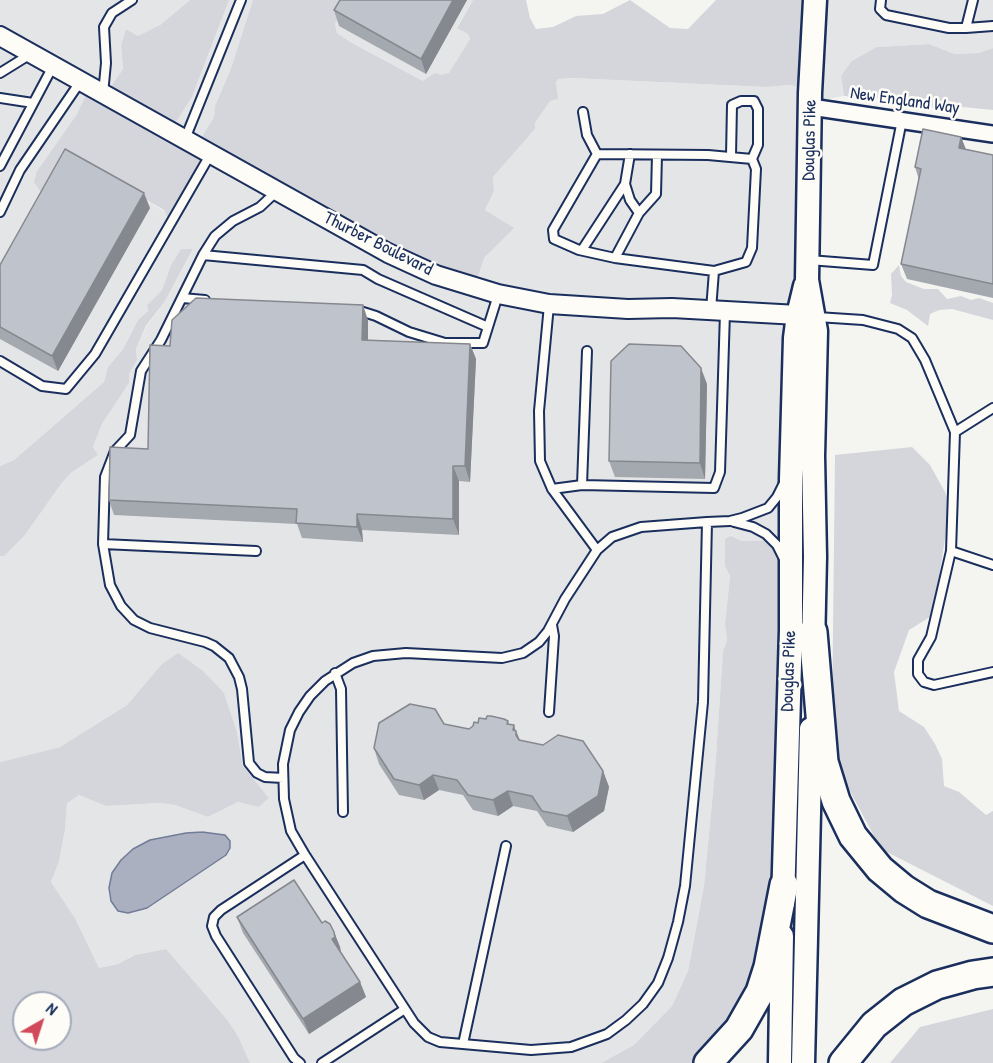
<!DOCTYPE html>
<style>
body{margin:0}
#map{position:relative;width:993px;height:1063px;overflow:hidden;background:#f4f4f1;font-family:"Patrick Hand",sans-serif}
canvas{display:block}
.north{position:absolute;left:12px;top:991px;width:60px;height:60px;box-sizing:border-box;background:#fdfcf7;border:2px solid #a3aaba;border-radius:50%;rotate:39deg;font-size:16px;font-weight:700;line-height:24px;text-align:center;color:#1b2f5e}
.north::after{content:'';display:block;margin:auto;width:21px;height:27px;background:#d1495b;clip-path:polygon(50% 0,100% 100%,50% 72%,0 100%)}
</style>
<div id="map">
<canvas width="993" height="1063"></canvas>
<div class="north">N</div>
</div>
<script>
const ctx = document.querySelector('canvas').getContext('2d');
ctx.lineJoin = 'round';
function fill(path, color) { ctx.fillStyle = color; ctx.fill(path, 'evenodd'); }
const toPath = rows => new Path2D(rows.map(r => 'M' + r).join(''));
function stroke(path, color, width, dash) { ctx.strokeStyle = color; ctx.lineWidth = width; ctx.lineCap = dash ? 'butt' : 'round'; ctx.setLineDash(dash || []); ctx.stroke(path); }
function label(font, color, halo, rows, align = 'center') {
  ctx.font = font + ' "Patrick Hand",sans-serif'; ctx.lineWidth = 5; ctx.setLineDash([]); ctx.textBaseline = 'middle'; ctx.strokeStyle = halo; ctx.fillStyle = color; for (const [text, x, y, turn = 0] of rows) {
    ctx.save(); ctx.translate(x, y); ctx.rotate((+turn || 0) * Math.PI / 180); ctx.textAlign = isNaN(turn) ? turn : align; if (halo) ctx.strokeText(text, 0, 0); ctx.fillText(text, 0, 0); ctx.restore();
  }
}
fill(toPath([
 [0,0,190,0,160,25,138,36,126,29,121,45,123,69,107,92,90,87,77,114,37,171,83,164,164,211,168,219,179,213,191,178,207,154,484,258,513,228,485,210,494,191,493,177,535,129,535,123,550,101,558,79,572,78,766,87,790,85,811,88,818,0,993,0,993,48,979,53,955,54,929,44,877,47,841,76,844,96,815,101,785,540,742,541,731,536,725,566,730,576,725,624,727,640,723,653,715,771,704,886,688,971,672,1006,634,1045,601,1063,250,1063,239,1038,166,949,135,955,118,964,99,968,75,918,51,882,59,861,65,830,67,802,79,795,106,806,160,803,175,805,208,817,238,802,259,807,269,798,243,766,237,732,224,693,161,665,127,705,60,747,0,762,0,556,4,555,25,535,61,484,71,473,98,455,93,447,102,424,129,383,129,374,137,360,136,349,147,326,165,301,193,250,181,250,171,265,162,290,147,305,148,311,138,320,123,349,108,367,104,382,14,460,0,466],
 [229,0,253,0,230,71,215,106,214,117,198,143,171,130,192,97],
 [349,0,473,0,457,27,468,34,470,39,449,74,423,81,352,43,337,33,335,24]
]), '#e4e5e6');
fill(toPath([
 [190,0,229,0,192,97,171,130,198,143,214,117,215,106,230,71,253,0,349,0,335,24,337,33,352,43,423,81,435,73,441,75,449,73,470,39,468,34,457,28,473,0,526,0,530,18,536,29,553,27,576,16,603,14,630,0,670,28,688,29,716,0,818,0,810,89,790,85,766,87,572,78,558,79,556,83,558,99,550,101,535,123,535,129,493,177,494,191,485,210,514,228,484,258,475,285,456,280,207,154,191,178,179,213,168,219,164,210,83,164,47,201,34,182,37,171,77,114,90,86,107,92,123,69,121,45,126,29,138,36,160,25],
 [929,44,955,54,979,53,993,48,993,110,953,106,922,108,915,104,888,99,844,96,841,76,852,61,877,47],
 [181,249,193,249,165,301,146,326,136,349,137,360,129,374,129,383,102,424,93,447,98,455,71,473,61,484,25,535,4,556,0,556,0,466,14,460,104,382,108,367,123,349,138,320,148,311,147,305,162,290,171,265],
 [899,265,901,276,906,282,924,289,938,289,947,299,961,296,971,300,979,298,993,303,993,320,952,309,939,310,930,314,928,326,907,310,890,303,892,295,891,274],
 [912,447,930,465,945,492,950,507,933,615,909,630,894,672,899,711,924,727,935,744,942,759,944,786,959,792,986,815,993,811,993,906,881,849,838,769,832,721,835,455],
 [731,536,742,541,782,540,770,953,704,1063,601,1063,634,1045,672,1006,688,971,704,886,715,771,723,652,727,640,725,624,730,576,725,566,725,539],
 [178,653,203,671,224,693,237,732,243,766,269,798,259,807,238,802,208,817,175,805,160,803,106,806,79,795,67,803,65,830,59,861,51,882,75,918,99,968,118,964,135,955,166,949,228,1021,239,1038,250,1063,0,1063,0,762,60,747,127,705,161,665],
 [24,1003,60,1003,60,1039,24,1039],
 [993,1009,993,1063,890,1063,920,1027]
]), '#d4d6db');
const water = toPath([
 [202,832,225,835,230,841,230,848,226,855,147,908,128,913,118,911,111,901,109,888,112,873,121,860,133,849,150,840,186,833,202,832]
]);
fill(water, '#aab0bf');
stroke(water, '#717c98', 1.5);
const service = toPath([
 [881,0,880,9,886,15,949,28,966,28,973,0],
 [966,28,993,26],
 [0,73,29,55],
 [103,94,106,63,104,27,112,13,132,0],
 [0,98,33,103],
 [583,112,587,135,597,154],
 [185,139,241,0],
 [731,156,732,105,741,101,754,101,758,109,758,145,752,159],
 [0,166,53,66],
 [277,191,260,207,233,221,215,236,203,255,161,340,141,371,130,435,115,451,105,477,103,544,110,585,121,606,134,620,150,628,205,642,214,646,229,658,239,677,242,689,249,763,257,773,265,777,283,778],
 [0,212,20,170,80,82],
 [639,213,656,194,657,155],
 [582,250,625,184],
 [203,255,363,270,378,279,488,327],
 [615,258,639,213,630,200,625,184,630,154],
 [809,260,873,265,902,120],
 [182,298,205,300],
 [549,305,539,411,540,461,552,489,597,550],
 [357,310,376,316,409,332,445,343,483,343,498,295],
 [711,310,714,271,746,262,752,248,756,169,752,159,708,155,597,154,553,230,554,239,579,250,615,258,714,271],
 [817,317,863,320,898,329,912,338,925,360,955,432,951,551,931,637,918,660,918,674,924,682,934,685,993,672],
 [0,361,42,386,66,389,95,354,210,155],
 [955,432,993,408],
 [582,485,587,351],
 [552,489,582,485,714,488,720,472,725,312],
 [707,522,703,702,690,835,685,886,678,922,668,958,658,983,643,1004,626,1020,607,1034,571,1047,531,1050,440,1042,428,1037,414,1023,305,855,291,831,284,799,283,764,290,730,299,712,310,696,325,681,353,663,373,656,406,653,502,658,523,653,539,642,548,631,565,599,597,550,612,537,641,527,707,522,730,521,742,518,768,508,777,497,783,485],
 [734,522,753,527,766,534,777,545,784,559],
 [103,544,256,551],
 [951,551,993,565],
 [335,673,341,689,343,812],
 [549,712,554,636,552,625],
 [463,1044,506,846],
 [300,1063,294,1058,216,936,212,926,214,917,221,910,305,855],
 [322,1063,405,1009]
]);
const minor = toPath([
 [811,107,993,134]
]);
const tertiary = toPath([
 [0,36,388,253,436,275,498,294,549,304,628,309,672,308,798,315]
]);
const primary = toPath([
 [813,648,815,557,813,456,816,331,807,280,810,93,815,0],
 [783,903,791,630,791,479,795,338,798,315,805,286],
 [780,1063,782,936],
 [803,1063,811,729]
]);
const motorway = toPath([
 [813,632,824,762,836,801,853,836,880,869,904,889,928,904,993,929],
 [708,1063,739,1029,760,992,768,967,784,885],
 [843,1063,874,1025,903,1002,937,985,973,975,993,972]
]);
stroke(service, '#1b2f5e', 12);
stroke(minor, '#1b2f5e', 20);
stroke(tertiary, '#1b2f5e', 22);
stroke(primary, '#1b2f5e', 27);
stroke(motorway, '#1b2f5e', 32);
stroke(service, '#fdfcf7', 8);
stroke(minor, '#fdfcf7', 15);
stroke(tertiary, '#fdfcf7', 18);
stroke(primary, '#fdfcf7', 22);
stroke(motorway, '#fdfcf7', 27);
fill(toPath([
 [467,0,426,74,339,26,334,10],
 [961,137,966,149,993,155,993,298,907,279,901,264,919,180,915,167],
 [150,208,58,371,0,339,0,265],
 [368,320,368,340,470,344,476,359,470,482,459,481,459,535,362,530,363,542,302,538,297,524,114,515,109,500,148,449,170,346],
 [707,384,705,479,615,477,609,461],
 [486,719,508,721,509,724,516,731,520,740,603,771,609,787,604,811,573,832,547,826,537,811,513,806,498,816,473,810,463,795,439,790,424,800,399,795,379,764,374,748,444,724,469,729,478,723],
 [237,917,322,923,334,932,340,947,341,952,360,982,366,997,309,1034,243,933]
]), '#a4a8af');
fill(toPath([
 [453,0,467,0,426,74,421,59],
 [961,137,967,153,959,148],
 [144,193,150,208,58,371,52,356],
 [363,305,368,320,368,355,362,340],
 [470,344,476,359,470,482,465,466],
 [701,368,707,384,705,479,700,463],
 [453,466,459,481,459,535,453,519],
 [357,514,362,530,363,542,357,527],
 [514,725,516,732,516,731,522,746,513,730],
 [603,771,609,787,604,811,573,832,567,816],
 [433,775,439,790,424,800,419,785],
 [508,791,513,806,498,816,493,800],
 [334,932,340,947,341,953,332,939],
 [360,982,366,997,309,1034,303,1019]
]), '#86888f');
const building = toPath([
 [340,0,453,0,421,59,334,10,340,0],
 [923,129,961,137,959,148,993,155,993,284,901,264,921,169,915,167,923,129],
 [65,149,144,193,52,356,0,327,0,265,65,149],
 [196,298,363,305,362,340,470,344,465,466,453,466,453,519,357,514,357,527,296,523,297,509,109,500,110,447,148,449,150,345,170,346,172,320,196,298],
 [629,344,681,346,701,368,700,463,609,461,611,361,629,344],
 [410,704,435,709,444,724,469,729,473,726,474,722,478,723,479,718,486,719,487,716,491,716,504,719,508,721,507,724,514,725,513,730,516,731,516,735,519,740,543,745,558,735,583,741,603,771,598,796,567,816,542,811,532,796,508,791,493,800,468,795,457,780,433,775,419,785,394,779,374,748,379,723,410,704],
 [294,880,322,923,325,921,330,924,334,932,335,937,332,939,360,982,303,1019,237,917,294,880]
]);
fill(building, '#bfc3cc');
stroke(building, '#86888f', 1.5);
label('18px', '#1b2f5e', '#fdfcf7', [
 ["New England Way",905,101,8],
 ["Douglas Pike",810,140,-89],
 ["Thurber Boulevard",378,244,27],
 ["Douglas Pike",789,671,-88]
]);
</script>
